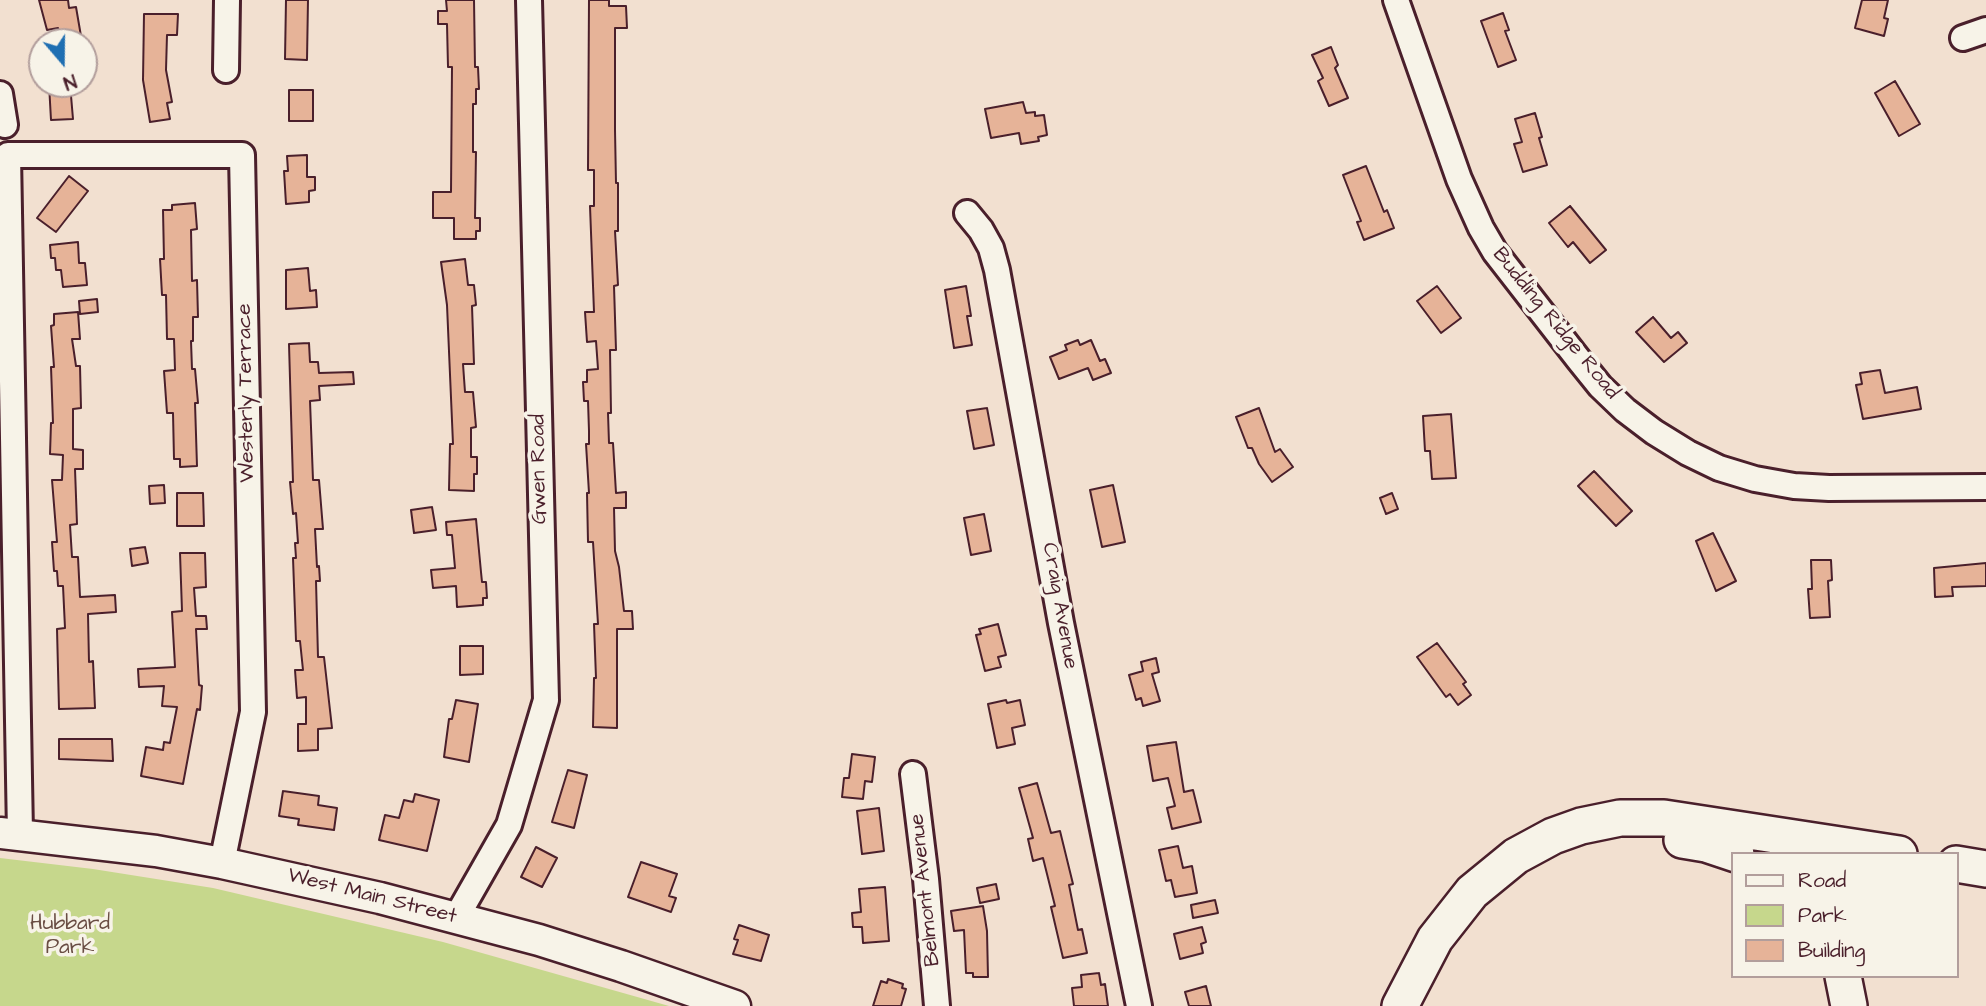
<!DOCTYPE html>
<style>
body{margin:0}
#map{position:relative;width:1986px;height:1006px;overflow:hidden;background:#f2e0d0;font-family:"Architects Daughter",sans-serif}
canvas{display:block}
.legend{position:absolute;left:1731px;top:852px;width:228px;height:126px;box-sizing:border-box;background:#f7f3e8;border:2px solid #b29e9c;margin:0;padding:9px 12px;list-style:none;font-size:21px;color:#4a1f2b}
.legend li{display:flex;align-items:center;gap:14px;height:35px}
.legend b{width:35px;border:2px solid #b29e9c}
.north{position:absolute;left:28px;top:28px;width:70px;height:70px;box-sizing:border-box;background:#f7f3e8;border:2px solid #b29e9c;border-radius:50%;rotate:160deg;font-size:19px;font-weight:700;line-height:28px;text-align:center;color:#4a1f2b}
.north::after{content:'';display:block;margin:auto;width:24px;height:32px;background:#1f6fb2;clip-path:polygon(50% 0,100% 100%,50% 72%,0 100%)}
</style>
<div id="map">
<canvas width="1986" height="1006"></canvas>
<ul class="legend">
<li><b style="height:9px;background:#f7f3e8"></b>Road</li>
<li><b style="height:19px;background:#c6d78c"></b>Park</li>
<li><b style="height:19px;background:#e6b398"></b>Building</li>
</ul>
<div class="north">N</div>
</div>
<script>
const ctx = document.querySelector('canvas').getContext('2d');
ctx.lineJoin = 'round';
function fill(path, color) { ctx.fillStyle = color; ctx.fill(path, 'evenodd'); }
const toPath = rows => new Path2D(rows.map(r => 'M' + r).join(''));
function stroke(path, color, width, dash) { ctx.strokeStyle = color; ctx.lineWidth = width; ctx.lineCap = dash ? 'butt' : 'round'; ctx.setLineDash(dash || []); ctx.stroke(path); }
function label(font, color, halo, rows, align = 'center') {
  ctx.font = font + ' "Architects Daughter",sans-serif'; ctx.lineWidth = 7; ctx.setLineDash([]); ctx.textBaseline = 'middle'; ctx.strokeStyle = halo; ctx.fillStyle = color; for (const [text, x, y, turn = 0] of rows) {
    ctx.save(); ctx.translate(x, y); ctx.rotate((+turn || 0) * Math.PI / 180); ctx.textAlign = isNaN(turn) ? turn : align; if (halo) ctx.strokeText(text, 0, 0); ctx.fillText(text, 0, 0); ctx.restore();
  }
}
fill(toPath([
 [0,858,93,869,213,888,443,942,669,1006,0,1006]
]), '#c6d78c');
const building = toPath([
 [39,0,68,0,69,8,76,7,82,42,61,42,58,28,47,30,39,0],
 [286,0,308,0,307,60,285,59,286,0],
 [446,0,474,0,475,67,478,67,479,89,476,89,476,104,473,104,473,152,476,152,475,218,480,218,480,231,476,231,476,239,454,239,454,218,433,218,433,192,451,192,452,67,448,67,447,24,438,24,438,11,447,11,446,0],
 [589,0,609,0,609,6,626,6,627,28,615,28,615,130,616,183,618,183,618,231,615,231,618,285,614,286,616,350,610,350,611,413,608,413,609,443,613,443,616,493,626,492,626,508,614,508,615,551,619,567,624,611,632,611,633,629,617,629,617,728,593,727,594,678,596,678,594,624,598,624,593,542,588,542,587,493,589,493,586,444,589,444,589,431,588,401,584,401,583,382,587,382,587,370,598,369,596,341,587,342,585,312,594,312,590,206,594,206,594,170,588,170,589,0],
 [1862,0,1888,0,1884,18,1888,19,1884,36,1855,28,1862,0],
 [1503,13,1509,30,1505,31,1516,60,1498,67,1481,21,1503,13],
 [144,14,178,14,177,35,167,35,166,70,172,102,167,103,170,119,150,122,143,80,144,14],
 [1331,47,1338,65,1335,68,1348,98,1329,106,1318,81,1323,78,1312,55,1331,47],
 [1895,81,1920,124,1899,136,1875,93,1895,81],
 [49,84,70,84,73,119,51,120,49,84],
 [289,90,313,90,313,121,289,121,289,90],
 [1023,102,1026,113,1035,112,1035,116,1044,115,1047,135,1038,137,1039,141,1021,144,1019,133,991,138,985,109,1023,102],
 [1535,113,1542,137,1539,138,1547,165,1523,172,1514,144,1522,142,1515,119,1535,113],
 [307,155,307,177,315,177,315,190,309,191,309,202,286,204,284,171,288,171,287,156,307,155],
 [1366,166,1384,212,1387,210,1394,228,1364,240,1357,222,1361,221,1343,175,1366,166],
 [69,176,88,191,56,232,37,218,69,176],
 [195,203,197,229,191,230,192,281,197,280,198,317,193,317,193,341,191,341,192,369,195,369,198,403,195,403,197,466,180,467,180,459,174,459,173,413,167,413,164,371,175,370,174,339,167,339,166,295,162,295,160,259,164,259,163,210,172,210,172,205,195,203],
 [1570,206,1606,250,1590,263,1573,242,1568,247,1549,223,1570,206],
 [78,242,79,263,85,263,87,285,63,287,61,270,56,270,55,258,51,258,50,245,78,242],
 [465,259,468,285,474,285,476,305,472,306,474,364,463,364,465,392,473,392,476,427,471,428,471,457,477,457,477,474,474,474,474,491,449,490,450,444,453,444,447,305,441,262,465,259],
 [308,268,310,291,316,290,317,307,286,309,286,270,308,268],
 [966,286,971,316,967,316,972,345,954,348,945,290,966,286],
 [1437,286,1461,318,1441,333,1417,301,1437,286],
 [97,299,98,312,80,314,79,301,97,299],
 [78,312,80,339,72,339,76,366,80,366,81,408,73,409,73,449,83,450,83,469,75,469,77,524,70,525,72,557,78,557,80,597,115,595,116,612,88,614,89,662,93,661,95,708,59,709,57,629,65,628,63,586,58,586,57,571,54,571,52,542,57,542,52,480,62,480,63,455,50,454,51,423,53,423,51,367,54,367,51,326,54,325,54,314,78,312],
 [1653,317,1671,338,1678,332,1687,343,1664,362,1636,332,1653,317],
 [1078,340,1080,345,1091,340,1100,361,1105,359,1111,373,1093,380,1088,368,1059,379,1050,357,1067,350,1065,345,1078,340],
 [309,343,310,362,318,362,319,373,353,372,354,384,319,386,320,400,310,401,313,480,319,480,323,529,315,529,317,567,319,566,320,581,316,581,318,657,324,657,332,728,318,729,318,750,298,751,298,724,306,724,306,697,297,698,295,670,303,670,300,641,296,641,293,558,296,558,295,543,298,543,296,513,293,514,290,482,293,482,289,344,309,343],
 [1880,370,1885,393,1917,387,1921,409,1863,419,1856,385,1862,384,1860,373,1880,370],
 [987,408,994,445,974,449,967,411,987,408],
 [1259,408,1275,452,1280,449,1293,467,1272,482,1259,464,1252,448,1248,448,1236,417,1259,408],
 [1451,414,1456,478,1432,479,1430,451,1425,451,1423,416,1451,414],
 [1594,471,1632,511,1616,526,1578,486,1594,471],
 [164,485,165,503,150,504,149,486,164,485],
 [1113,485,1125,542,1102,547,1090,490,1113,485],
 [177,493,203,493,204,526,177,526,177,493],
 [1392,493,1398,509,1386,514,1380,498,1392,493],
 [432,507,436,530,414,533,411,510,432,507],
 [984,514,991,551,971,555,964,518,984,514],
 [476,519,481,572,482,582,486,582,487,598,483,598,483,605,457,607,456,586,433,588,431,570,455,568,452,535,447,535,446,522,476,519],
 [1713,533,1736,581,1716,591,1696,541,1713,533],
 [145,547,148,563,132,566,130,549,145,547],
 [180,553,205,553,206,587,194,588,196,616,206,616,207,629,196,629,199,685,202,686,200,710,197,709,183,784,141,776,146,747,163,750,164,742,170,743,177,707,162,706,164,686,139,687,138,669,175,667,172,612,182,611,180,553],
 [1811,560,1831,560,1832,580,1828,581,1830,617,1810,618,1808,589,1812,589,1811,560],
 [1986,563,1986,586,1952,587,1953,596,1935,597,1934,568,1986,563],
 [998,624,1006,655,998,657,1001,667,985,671,976,635,981,634,979,629,998,624],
 [1437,643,1466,682,1463,684,1471,695,1458,705,1450,694,1446,697,1417,657,1437,643],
 [460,646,483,646,483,674,460,675,460,646],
 [1156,658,1159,672,1152,674,1160,701,1143,706,1141,698,1136,700,1129,675,1143,671,1141,662,1156,658],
 [456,700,478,704,469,762,444,757,449,719,452,719,456,700],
 [1006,700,1007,703,1020,700,1025,725,1012,728,1015,744,997,748,988,704,1006,700],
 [59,739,112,739,113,761,59,759,59,739],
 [1176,742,1184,792,1193,790,1201,822,1172,829,1167,808,1175,806,1168,778,1153,781,1147,746,1176,742],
 [852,754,875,757,872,782,865,781,863,799,842,797,844,778,849,778,852,754],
 [568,770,587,775,574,828,552,822,568,770],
 [1037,783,1051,833,1060,831,1073,884,1069,885,1078,930,1082,929,1087,953,1063,958,1051,907,1055,906,1043,858,1033,861,1028,839,1033,838,1019,788,1037,783],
 [283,791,319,796,318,805,337,808,334,830,298,825,299,819,279,816,283,791],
 [415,794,439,800,427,851,379,840,385,815,399,818,404,800,413,802,415,794],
 [879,808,884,851,862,854,857,811,879,808],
 [1178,846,1183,868,1192,866,1197,893,1175,897,1171,880,1166,881,1159,850,1178,846],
 [536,847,557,858,542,887,521,877,536,847],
 [641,862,677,874,669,896,676,898,671,912,628,897,641,862],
 [996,884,999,899,980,903,977,888,996,884],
 [885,887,889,941,863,943,862,927,853,927,852,913,861,912,859,889,885,887],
 [1215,900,1218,913,1193,918,1191,905,1215,900],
 [983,906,987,931,988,977,973,977,973,973,966,973,964,930,954,931,951,911,983,906],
 [739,925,769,935,761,961,733,954,738,940,734,939,739,925],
 [1202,927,1206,942,1201,944,1203,953,1180,959,1174,934,1202,927],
 [1099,973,1101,985,1105,984,1108,1006,1074,1006,1072,988,1082,987,1081,975,1099,973],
 [888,979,903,984,902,988,906,989,901,1006,873,1006,881,981,887,983,888,979],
 [1206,986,1211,1006,1189,1006,1185,992,1206,986]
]);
fill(building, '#e6b398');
stroke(building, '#4a1f2b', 2);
const minor = toPath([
 [1396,0,1459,179,1481,228,1495,252,1579,360,1600,386,1625,410,1654,432,1688,453,1719,468,1755,479,1794,486,1829,488,1986,487],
 [1963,38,1986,30],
 [226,70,227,0],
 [0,94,5,125],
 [967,213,981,230,991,248,997,270,1061,623,1139,1006],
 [913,774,926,879,937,1006],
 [20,834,8,155,242,155,253,712,222,863],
 [456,918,509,825,546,700,529,0]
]);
const major = toPath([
 [0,833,156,851,222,863,380,898,539,940,621,966,735,1006]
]);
const highway = toPath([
 [1682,840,1706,844,1736,854],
 [1956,864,1986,869],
 [1843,976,1849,1006],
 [1400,1006,1435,939,1472,892,1516,856,1553,836,1581,826,1620,818,1664,818,1899,854]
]);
stroke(minor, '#4a1f2b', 30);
stroke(major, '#4a1f2b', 35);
stroke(highway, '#4a1f2b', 40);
stroke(minor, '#f7f3e8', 24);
stroke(major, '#f7f3e8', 30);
stroke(highway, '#f7f3e8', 35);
label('21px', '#4a1f2b', '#f7f3e8', [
 ["Budding Ridge Road",1555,324,51],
 ["Westerly Terrace",247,393,-91],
 ["Gwen Road",540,469,-91],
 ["Craig Avenue",1059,606,80],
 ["Belmont Avenue",926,890,-96],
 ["West Main Street",372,897,14]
]);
label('21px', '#694d43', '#f7f3e8', [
 ["Hubbard",70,925],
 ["Park",70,949]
]);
</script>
